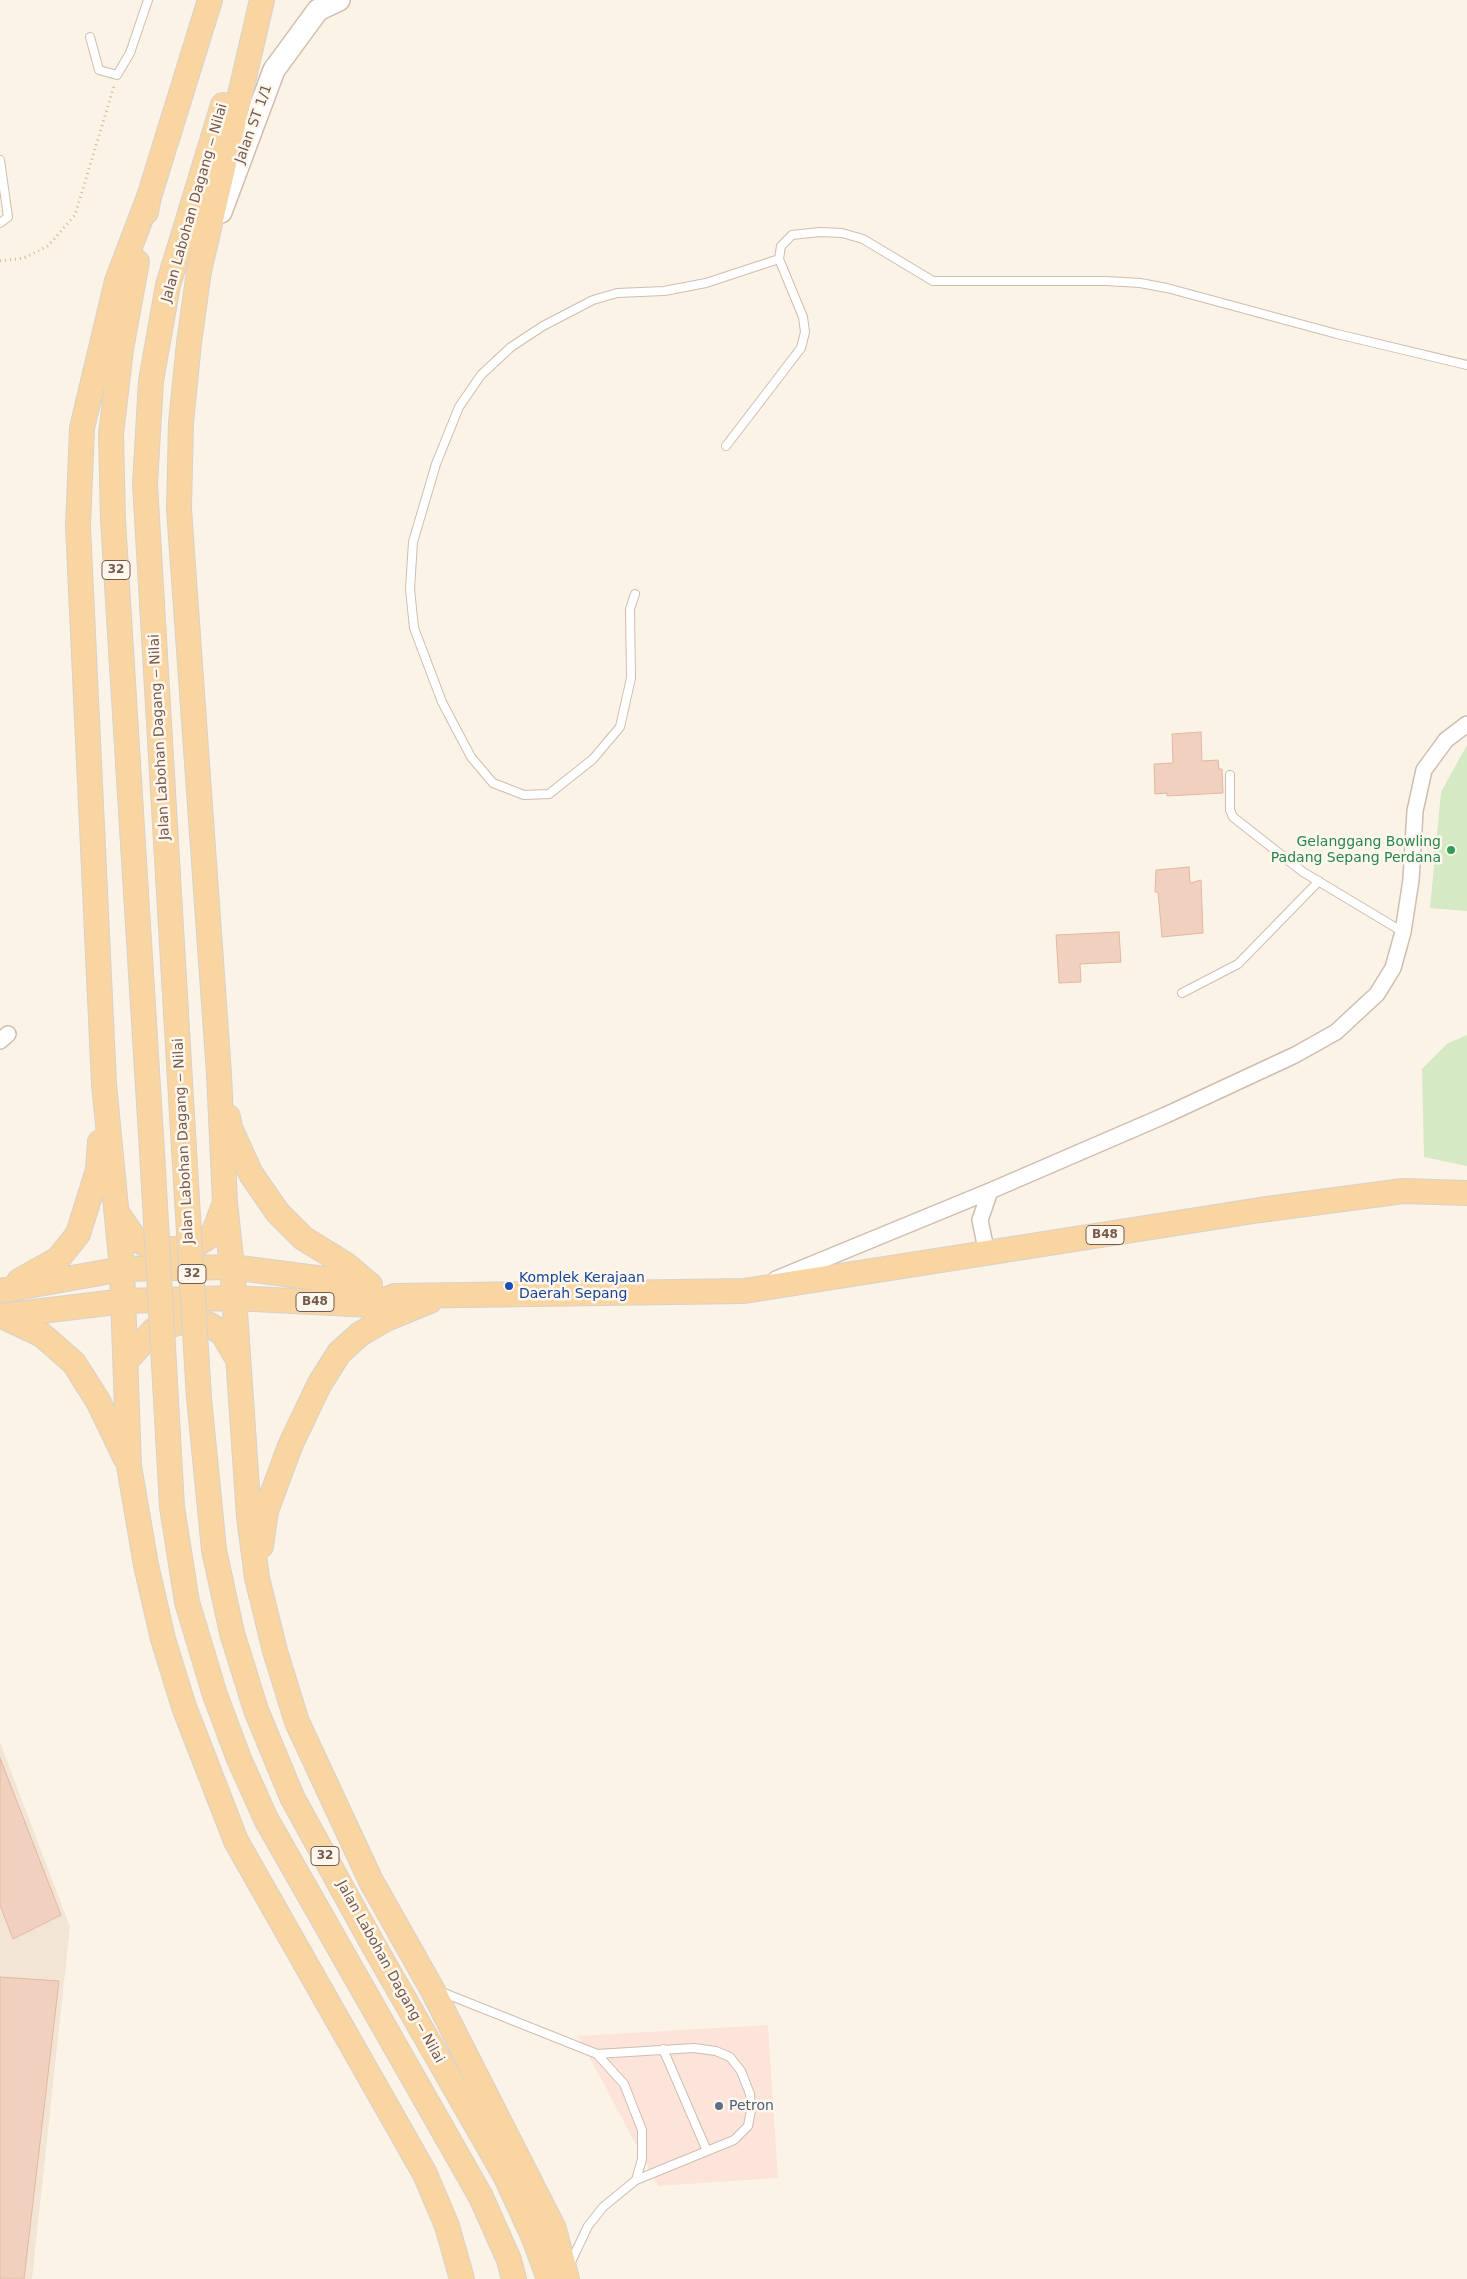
<!DOCTYPE html>
<meta charset="utf-8">
<style>
body{margin:0}
canvas{display:block;background:#fcf3e7}
</style>
<canvas width="1467" height="2279"></canvas>
<script>
const ctx = document.querySelector('canvas').getContext('2d');
ctx.lineJoin = 'round';
function fill(path, color) { ctx.fillStyle = color; ctx.fill(path, 'evenodd'); }
const toPath = rows => new Path2D(rows.map(r => 'M' + r).join(''));
function stroke(path, color, width, dash) { ctx.strokeStyle = color; ctx.lineWidth = width; ctx.lineCap = dash ? 'butt' : 'round'; ctx.setLineDash(dash || []); ctx.stroke(path); }
function label(font, color, halo, rows, align = 'center') {
  ctx.font = font + ' "DejaVu Sans",sans-serif'; ctx.lineWidth = 5; ctx.setLineDash([]); ctx.textBaseline = 'middle'; ctx.strokeStyle = halo; ctx.fillStyle = color; for (const [text, x, y, turn = 0] of rows) {
    ctx.save(); ctx.translate(x, y); ctx.rotate((+turn || 0) * Math.PI / 180); ctx.textAlign = isNaN(turn) ? turn : align; if (halo) ctx.strokeText(text, 0, 0); ctx.fillText(text, 0, 0); ctx.restore();
  }
}
fill(toPath([
 [0,1742,70,1927,32,2279,0,2279]
]), '#f3e5d5');
fill(toPath([
 [768,2025,778,2178,658,2186,578,2036]
]), '#fce4db');
fill(toPath([
 [1467,745,1467,911,1430,908,1441,792],
 [1467,1035,1467,1166,1424,1157,1422,1069,1448,1043]
]), '#d5e9c5');
const building = toPath([
 [1201,732,1202,761,1218,760,1219,769,1222,769,1223,793,1167,796,1167,793,1155,794,1154,764,1173,763,1172,734,1201,732],
 [1189,867,1190,883,1201,880,1203,933,1162,937,1158,892,1155,892,1156,870,1189,867],
 [1119,932,1121,962,1080,964,1081,982,1059,983,1056,935,1119,932],
 [0,1758,61,1915,13,1939,0,1905,0,1758],
 [0,1977,59,1981,24,2279,0,2279,0,1977]
]);
fill(building, '#f0d1bf');
stroke(building, '#e3b7a0', 1);
const lane = toPath([
 [90,37,99,70,117,75,130,53,148,0],
 [0,160,8,217,0,223],
 [726,446,801,348,805,332,803,317,779,259,781,246,792,235,820,232,842,233,863,239,933,281,1106,281,1140,283,1167,288,1337,334,1467,365],
 [635,594,630,609,631,678,620,727,593,759,549,794,524,795,493,783,471,757,442,702,414,628,410,589,413,542,436,464,459,407,481,375,511,347,543,326,593,300,617,293,664,291,706,283,779,259],
 [1230,775,1230,810,1233,817,1303,872,1403,932],
 [1182,993,1238,964,1319,881],
 [439,1991,597,2054,694,2048,716,2051,730,2057,741,2071,750,2094,751,2110,748,2126,734,2140,636,2180],
 [663,2049,707,2151],
 [570,2264,588,2226,603,2207,636,2180,642,2159,642,2130,624,2084,597,2054]
]);
const street = toPath([
 [0,1041,8,1034],
 [987,1254,980,1220,990,1191],
 [776,1279,990,1191,1166,1115,1295,1055,1336,1032,1377,994,1393,968,1403,932,1411,880,1415,811,1424,770,1446,740,1467,724]
]);
const secondary = toPath([
 [221,212,274,70,318,10,339,0]
]);
const primary = toPath([
 [262,0,199,271,189,343,181,423,179,509,219,1074,225,1203,232,1267,249,1517,257,1578,275,1651,297,1722,371,1881,432,1989,554,2229,567,2279],
 [149,197,117,281,82,428,78,526,104,1084,122,1269,129,1466,146,1565,163,1639,184,1707,236,1841,425,2174,447,2226,462,2279],
 [146,212,149,197,210,0],
 [137,262,121,349,111,434,113,520,152,1152],
 [228,1117,230,1128,251,1174,278,1213,303,1238,345,1264,370,1285],
 [184,1149,145,484,151,381,168,285,223,105],
 [118,1214,135,1239,158,1250,191,1248,213,1234,224,1205],
 [19,1281,58,1259,78,1234,98,1170,100,1142],
 [0,1291,122,1269,232,1267,370,1285],
 [0,1316,124,1301,234,1298,371,1305,395,1296,744,1291,1260,1210,1403,1191,1467,1193],
 [2,1316,42,1335,74,1363,98,1401,125,1457],
 [126,1361,154,1330,181,1322,210,1325,223,1334,237,1358],
 [199,1398,214,1550,232,1633,256,1710,292,1797,371,1941,506,2177,534,2238,549,2279],
 [166,1400,172,1507,187,1602,215,1695,239,1759,266,1819,481,2197,509,2260,514,2279],
 [261,1546,266,1511,290,1446,319,1385,339,1353,360,1334,386,1319,430,1301]
]);
stroke(lane, '#cfbdb0', 10);
stroke(street, '#cfbdb0', 18);
stroke(secondary, '#d2bcad', 24);
stroke(primary, '#d8d1cd', 26);
stroke(toPath([
 [0,261,24,258,48,246,75,215,114,86]
]), '#d5b4a2', 3, [1, 4]);
stroke(lane, '#fff', 8);
stroke(street, '#fff', 15);
stroke(secondary, '#fff', 21);
stroke(primary, '#f8d5a1', 24);
const primaryBridge = toPath([
 [184,1149,199,1398],
 [152,1152,166,1400]
]);
stroke(primaryBridge, '#d8d1cd', 26, []);
stroke(primaryBridge, '#f8d5a1', 24);
for (const [x, y, r, color] of [
 [1451,850,5,"#2e9e5b"],
 [509,1286,5,"#1a4fb4"],
 [719,2106,5,"#5c6f8a"]
]) { const dot = new Path2D(); dot.arc(x, y, r, 0, 2 * Math.PI); ctx.fillStyle = color; ctx.fill(dot); stroke(dot, '#fef7ed', 2); }
for (const [x, y, w] of [
 [116,570,28],
 [1105,1235,38],
 [192,1274,28],
 [315,1302,38],
 [325,1856,28]
]) { const box = new Path2D(); box.roundRect(x - w / 2, y - 9.5, w, 19, 4); ctx.fillStyle = '#fef7ed'; ctx.fill(box); stroke(box, '#75594c', 1); }
label('bold 12px', '#75594c', null, [
 ["32",116,570],
 ["B48",1105,1235],
 ["32",192,1274],
 ["B48",315,1302],
 ["32",325,1856]
]);
label('14px', '#75594c', '#fef7ed', [
 ["Jalan ST 1/1",254,124,-70],
 ["Jalan Labohan Dagang ‒ Nilai",195,203,-74],
 ["Jalan Labohan Dagang ‒ Nilai",160,737,-93],
 ["Jalan Labohan Dagang ‒ Nilai",184,1141,-93],
 ["Jalan Labohan Dagang ‒ Nilai",390,1972,61]
]);
label('14px', '#27864d', '#fef7ed', [
 ["Gelanggang Bowling",1441,842],
 ["Padang Sepang Perdana",1441,858]
], 'right');
label('14px', '#164399', '#fef7ed', [
 ["Komplek Kerajaan",519,1278],
 ["Daerah Sepang",519,1294]
], 'left');
label('14px', '#4e5e75', '#fef7ed', [
 ["Petron",729,2106]
], 'left');
</script>
